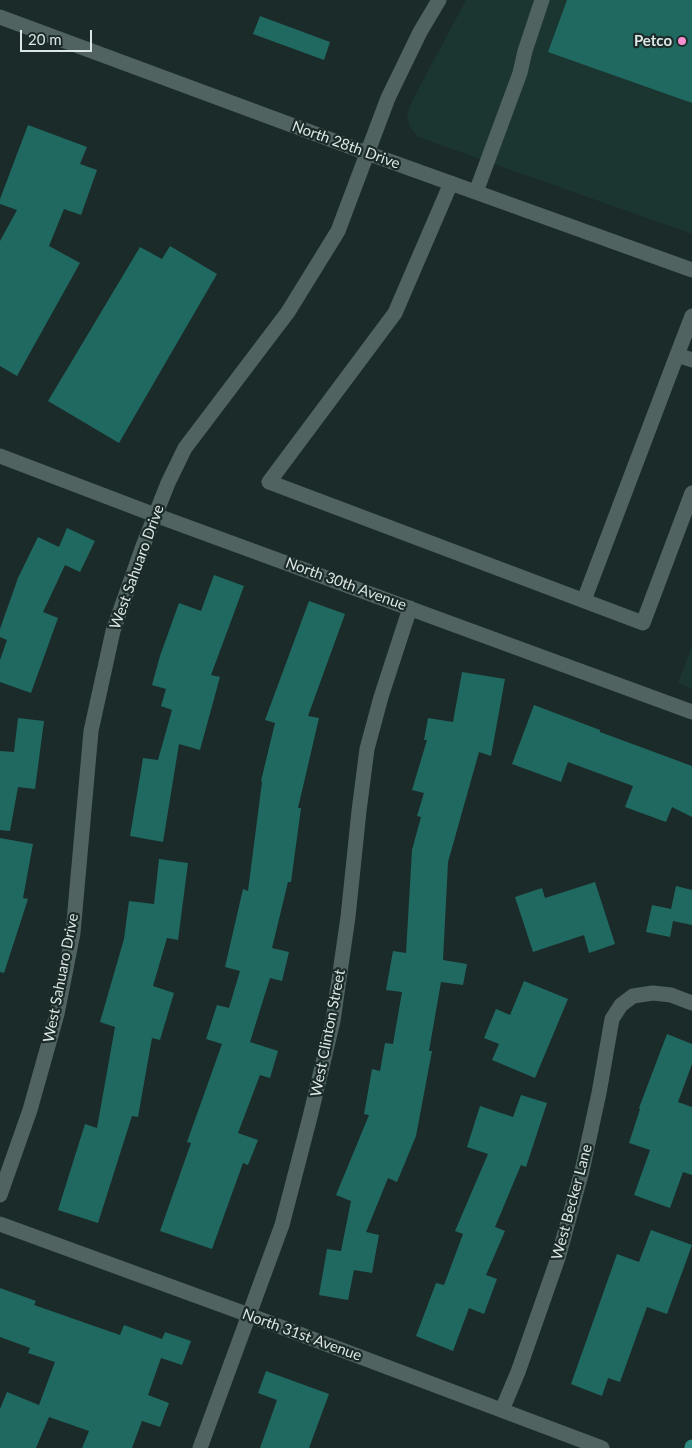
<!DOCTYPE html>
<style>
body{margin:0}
#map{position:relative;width:692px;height:1448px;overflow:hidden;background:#1b2b29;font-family:Lato,sans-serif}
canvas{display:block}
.scale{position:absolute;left:20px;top:30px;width:72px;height:22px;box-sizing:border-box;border:2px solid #dce6e4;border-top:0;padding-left:6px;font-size:15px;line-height:18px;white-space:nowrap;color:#dce6e4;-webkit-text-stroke:4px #1b2b29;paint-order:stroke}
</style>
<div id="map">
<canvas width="692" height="1448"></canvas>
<div class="scale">20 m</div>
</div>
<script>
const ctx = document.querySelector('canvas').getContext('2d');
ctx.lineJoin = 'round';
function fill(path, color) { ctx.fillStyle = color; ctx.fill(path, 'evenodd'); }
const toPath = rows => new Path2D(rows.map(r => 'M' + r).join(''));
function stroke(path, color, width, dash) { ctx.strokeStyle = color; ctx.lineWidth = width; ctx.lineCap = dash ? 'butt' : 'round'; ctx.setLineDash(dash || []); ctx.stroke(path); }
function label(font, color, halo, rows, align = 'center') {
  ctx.font = font + ' Lato,sans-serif'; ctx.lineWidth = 4.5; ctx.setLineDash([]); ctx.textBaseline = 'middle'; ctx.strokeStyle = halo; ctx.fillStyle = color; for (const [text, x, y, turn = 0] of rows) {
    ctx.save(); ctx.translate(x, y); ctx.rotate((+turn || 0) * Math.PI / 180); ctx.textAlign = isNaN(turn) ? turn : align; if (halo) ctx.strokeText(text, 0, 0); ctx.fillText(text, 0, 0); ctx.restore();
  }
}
fill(toPath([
 [466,0,692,0,692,234,418,137,409,126,407,114,414,97],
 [692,646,692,689,678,683]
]), '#1b3531');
fill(toPath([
 [567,0,692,0,692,103,548,52],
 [260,16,330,42,324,60,253,34],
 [28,125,87,147,80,164,97,170,81,215,64,209,49,246,80,263,17,376,0,366,0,241,17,210,0,204,0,199],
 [170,246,217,274,119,443,48,401,140,247,162,259],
 [67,528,95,541,80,572,65,565,43,612,58,618,31,693,0,682,0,660,7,640,0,637,0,629,18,578,38,537,59,547],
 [214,575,244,586,211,675,220,677,200,750,179,744,163,842,130,836,143,758,158,760,172,710,161,706,166,689,152,685,160,656,179,603,201,611],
 [309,601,345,614,308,716,319,718,298,808,301,808,291,882,288,882,272,948,289,952,282,981,270,978,250,1042,278,1051,270,1078,260,1075,238,1133,258,1140,248,1165,243,1163,212,1249,160,1231,191,1143,187,1142,222,1044,206,1039,217,1005,229,1008,240,971,225,967,243,889,248,891,262,782,261,781,275,723,265,720],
 [462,672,505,679,491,756,479,752,448,862,443,960,467,964,463,985,441,982,429,1051,432,1051,416,1136,397,1182,388,1178,366,1232,379,1235,372,1273,354,1270,348,1300,319,1295,327,1249,341,1251,351,1201,336,1195,369,1115,364,1114,372,1069,380,1071,385,1043,393,1044,402,992,386,990,393,951,406,953,412,850,421,817,417,816,424,793,412,790,427,740,424,740,428,718,453,722],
 [534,705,600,730,600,732,692,766,692,817,672,807,666,822,625,807,633,786,568,762,561,782,512,764],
 [18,718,44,721,35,789,18,787,10,831,0,830,0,751,14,752],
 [0,838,33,844,23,898,28,899,4,973,0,972],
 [159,859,188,863,178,940,167,938,153,986,174,993,160,1040,152,1038,138,1117,132,1116,98,1223,58,1210,85,1124,97,1128,115,1027,100,1022,124,939,129,901,154,904],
 [595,882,615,944,589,953,584,935,533,952,515,897,542,888,545,898],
 [676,886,692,890,692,925,673,921,670,937,646,932,652,905,671,909],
 [524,981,568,999,535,1078,492,1060,499,1044,484,1038,496,1009,510,1015],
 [667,1034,692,1044,692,1064,678,1102,692,1107,692,1175,683,1172,670,1208,634,1195,650,1150,629,1143,640,1109,639,1108],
 [521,1095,547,1103,526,1167,521,1165,495,1227,505,1231,486,1275,497,1279,484,1314,469,1308,453,1351,416,1336,436,1283,444,1285,463,1234,455,1231,488,1154,467,1147,480,1106,513,1117],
 [651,1230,692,1245,667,1314,647,1307,620,1382,608,1378,602,1396,571,1384,617,1254,639,1262],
 [0,1288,36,1301,34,1305,120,1335,124,1325,162,1339,165,1332,191,1341,182,1365,161,1358,148,1395,169,1403,160,1427,142,1421,132,1448,82,1448,89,1431,49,1417,36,1448,0,1448,0,1409,7,1392,39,1405,55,1362,28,1353,30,1348,0,1337],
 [266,1371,329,1394,309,1448,260,1448,277,1400,258,1393]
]), '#206961');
stroke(toPath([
 [0,17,367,153,692,270],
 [451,183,395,313,269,482,643,623,692,493],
 [476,192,520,73,525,51,542,0],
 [692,316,677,355,692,360],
 [0,456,155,515,692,712],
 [584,600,677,355],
 [0,1195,30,1110,57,1014,73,933,91,731,113,631,143,546,168,483,185,448,288,312,338,231,388,98,420,32,439,0],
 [0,1224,249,1315,602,1448],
 [502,1410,518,1372,558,1258,582,1171,599,1093,612,1019,621,1005,633,996,653,993,671,995,692,1003],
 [200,1448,282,1225,310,1117,333,1021,348,917,359,811,367,749,381,697,410,608]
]), '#516360', 15);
stroke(toPath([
 [692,1448,692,1447]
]), '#2f8a82', 15);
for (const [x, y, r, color] of [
 [682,41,5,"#f591d2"]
]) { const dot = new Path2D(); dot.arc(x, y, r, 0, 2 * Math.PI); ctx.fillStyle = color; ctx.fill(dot); stroke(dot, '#1b2b29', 2); }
label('bold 15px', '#dce6e4', '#1b2b29', [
 ["Petco",672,41]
], 'right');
label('15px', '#dce6e4', '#1b2b29', [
 ["North 28th Drive",346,145,20],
 ["West Sahuaro Drive",137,567,-70],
 ["North 30th Avenue",346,584,20],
 ["West Sahuaro Drive",61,978,-79],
 ["West Clinton Street",328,1033,-79],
 ["West Becker Lane",572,1202,-75],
 ["North 31st Avenue",302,1335,20]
]);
</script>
